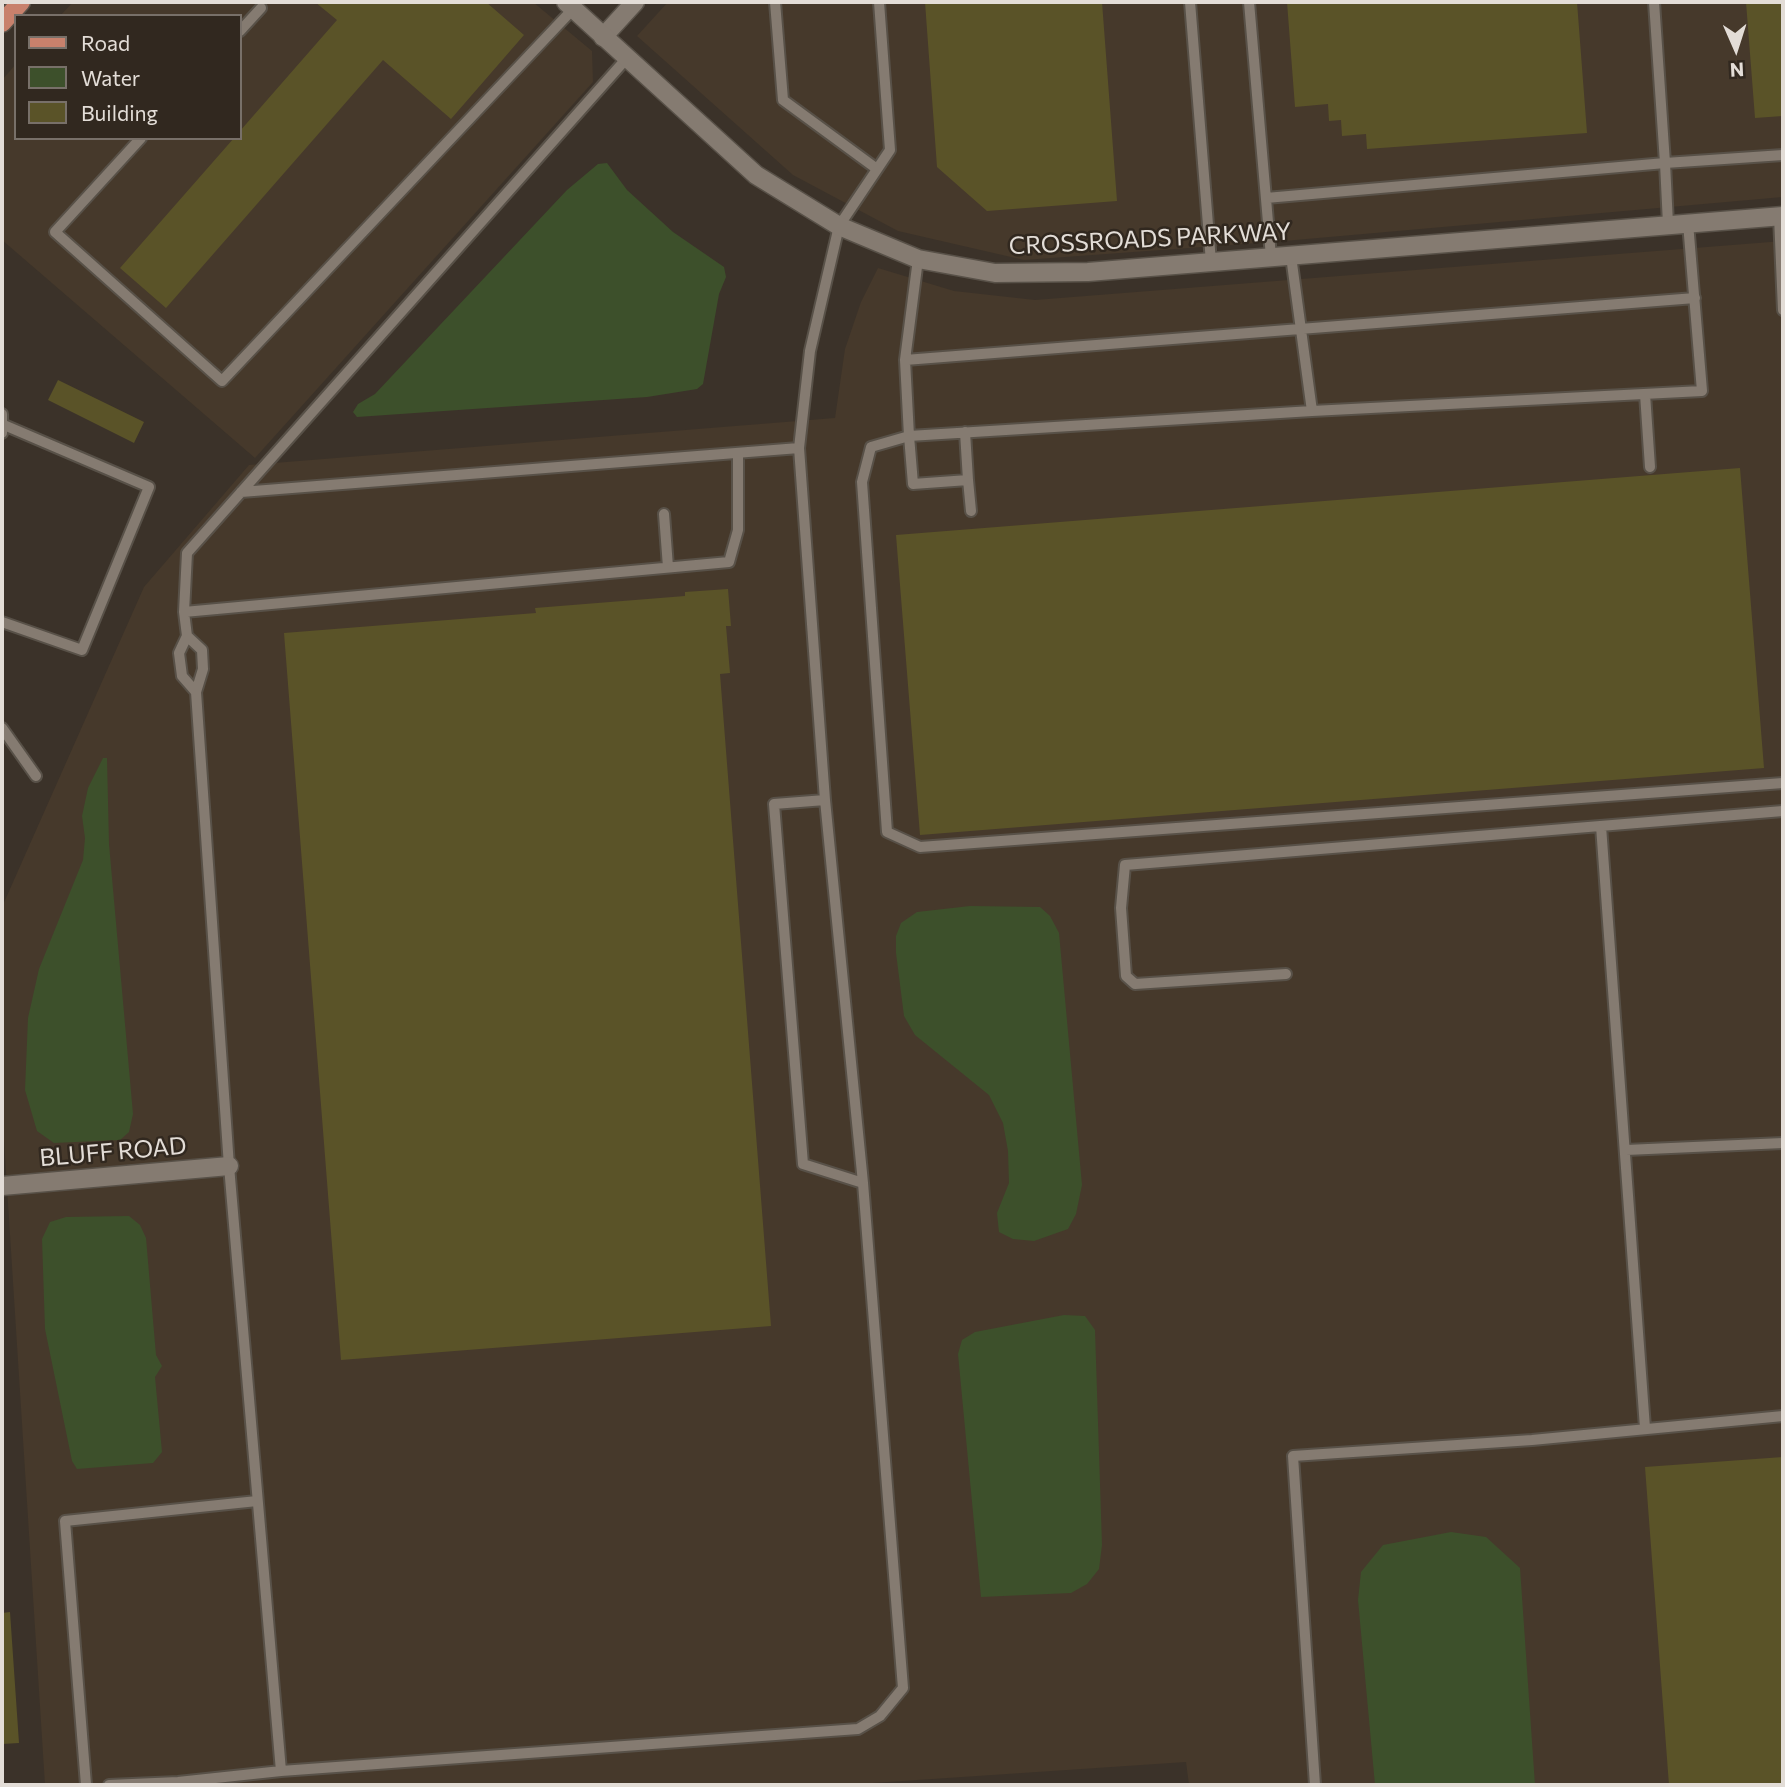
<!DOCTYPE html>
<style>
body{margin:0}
#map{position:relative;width:1785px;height:1787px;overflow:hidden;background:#3b3229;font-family:Commissioner,sans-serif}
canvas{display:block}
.frame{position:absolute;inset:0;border:4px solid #e3ddd7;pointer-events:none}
.legend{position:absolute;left:14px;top:14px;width:228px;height:126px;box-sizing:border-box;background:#31281f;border:2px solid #787069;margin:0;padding:9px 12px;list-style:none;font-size:21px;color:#e3ddd7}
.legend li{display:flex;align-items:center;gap:14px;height:35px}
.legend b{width:35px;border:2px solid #787069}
.north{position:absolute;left:1701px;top:14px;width:70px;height:70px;-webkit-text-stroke:5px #31281f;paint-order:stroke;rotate:177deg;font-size:19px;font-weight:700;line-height:28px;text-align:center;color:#e3ddd7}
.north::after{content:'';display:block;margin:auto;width:24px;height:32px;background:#e3ddd7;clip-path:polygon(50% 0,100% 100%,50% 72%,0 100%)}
</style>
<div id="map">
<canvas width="1785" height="1787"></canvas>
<div class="frame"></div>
<ul class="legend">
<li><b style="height:9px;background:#c8816c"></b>Road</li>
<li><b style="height:19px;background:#3d502b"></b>Water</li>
<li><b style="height:19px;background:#5a5328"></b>Building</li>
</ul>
<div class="north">N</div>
</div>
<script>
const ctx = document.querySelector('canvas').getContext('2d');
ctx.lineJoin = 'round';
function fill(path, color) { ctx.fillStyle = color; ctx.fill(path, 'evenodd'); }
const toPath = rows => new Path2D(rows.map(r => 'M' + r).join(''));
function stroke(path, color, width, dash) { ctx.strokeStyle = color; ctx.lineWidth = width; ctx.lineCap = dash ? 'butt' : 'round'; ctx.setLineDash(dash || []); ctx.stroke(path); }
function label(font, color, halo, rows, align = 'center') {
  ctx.font = font + ' Commissioner,sans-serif'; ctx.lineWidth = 5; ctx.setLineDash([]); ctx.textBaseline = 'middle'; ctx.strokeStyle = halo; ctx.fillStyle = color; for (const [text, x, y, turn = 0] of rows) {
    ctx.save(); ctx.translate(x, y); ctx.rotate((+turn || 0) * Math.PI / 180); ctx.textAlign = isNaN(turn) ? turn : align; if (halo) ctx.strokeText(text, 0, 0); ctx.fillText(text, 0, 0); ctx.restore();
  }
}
fill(toPath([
 [73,2,533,2,592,51,593,82,255,458,2,240,2,80,16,64,16,138,240,138,240,16,60,16],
 [668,2,1783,2,1783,197,1284,241,1024,260,898,231,793,175,637,36],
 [1783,241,1783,1785,1189,1785,1186,1762,843,1785,45,1785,2,1109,2,907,144,587,249,465,835,418,845,349,861,302,878,268,954,291,1035,300]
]), '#46392b');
fill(toPath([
 [607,163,627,190,673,232,724,267,726,277,719,294,703,384,697,389,647,397,357,417,353,412,358,404,375,394,567,190,598,164],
 [103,758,107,758,109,844,133,1114,129,1132,120,1140,54,1143,37,1131,25,1090,28,1018,39,969,83,860,85,838,82,816,88,788],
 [970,906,1040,907,1050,916,1059,933,1082,1185,1076,1214,1068,1229,1034,1241,1013,1239,999,1232,997,1213,1009,1183,1008,1151,1003,1123,989,1095,915,1035,904,1016,896,953,896,936,901,923,917,912],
 [129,1216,140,1225,146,1238,156,1355,162,1366,155,1377,162,1452,153,1463,77,1469,72,1461,45,1329,42,1239,50,1222,66,1217],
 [1064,1315,1085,1316,1095,1330,1102,1545,1099,1569,1087,1584,1071,1593,981,1597,958,1354,962,1340,975,1332],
 [1451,1532,1486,1537,1520,1568,1535,1785,1375,1785,1358,1600,1361,1572,1383,1545]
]), '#3d502b');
fill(toPath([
 [315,2,486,2,524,35,451,119,383,60,166,308,120,268,234,138,240,138,240,131,337,20],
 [925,2,1102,2,1117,201,987,211,937,167],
 [1287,2,1577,2,1587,133,1367,149,1366,134,1342,136,1341,120,1329,121,1328,104,1295,107],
 [1746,2,1783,2,1783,116,1755,118],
 [58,380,144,422,134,443,48,400],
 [1740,468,1764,768,920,835,896,535],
 [728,589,731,626,726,626,730,673,720,674,771,1326,341,1360,284,633,536,613,535,608,685,596,685,592],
 [1783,1457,1783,1785,1669,1785,1645,1467],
 [10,1612,19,1743,2,1744,2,1613]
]), '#5a5328');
const service = toPath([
 [775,2,783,100,877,169],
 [1190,2,1211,262],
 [1249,2,1271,257],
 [1654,2,1665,163,1783,155],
 [240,31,261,8],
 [627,58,187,553,184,612,729,562,738,530,738,454],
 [141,138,55,232,222,381,574,8],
 [1266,198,1665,163,1668,224],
 [1779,216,1783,310],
 [918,259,905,360,909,436,871,447,862,482,887,832,920,847,1783,783],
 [905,360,1695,298],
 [1645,394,1650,467],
 [1312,411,1702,391,1688,223],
 [2,414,2,433],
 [965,432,968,480,913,484,909,436,1312,411,1291,256],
 [799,448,825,800,863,1183,803,1164,774,804,825,800],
 [968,480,971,511],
 [241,492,799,448,810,351,839,226,890,150,879,2],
 [664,514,668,567],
 [184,612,187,636,179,653,182,676,196,692,203,669,202,650,187,636],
 [2,622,82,650,149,487,4,425],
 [2,728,36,776],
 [1601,826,1645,1428],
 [1286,974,1135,984,1126,976,1121,908,1125,865,1783,811],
 [1626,1150,1783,1143],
 [281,1771,858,1729,880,1716,903,1688,863,1183],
 [86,1785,65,1521,257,1501],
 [109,1785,178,1782,281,1771,229,1166,196,692],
 [1315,1785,1293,1456,1532,1440,1783,1416]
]);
const minor = toPath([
 [603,37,635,2],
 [2,1186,229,1166]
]);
const tertiary = toPath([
 [566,2,756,175,839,226,918,259,995,273,1088,272,1783,216]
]);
const primary = toPath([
 [2,23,21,2]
]);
stroke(service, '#585148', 14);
stroke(minor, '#585148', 21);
stroke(tertiary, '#585148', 21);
stroke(primary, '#585148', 21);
stroke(service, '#857b71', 10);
stroke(minor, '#857b71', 18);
stroke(tertiary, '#857b71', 18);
stroke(primary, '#c8816c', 18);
label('24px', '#e3ddd7', '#31281f', [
 ["CROSSROADS PARKWAY",1150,239,-3],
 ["BLUFF ROAD",113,1152,-5]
]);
</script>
